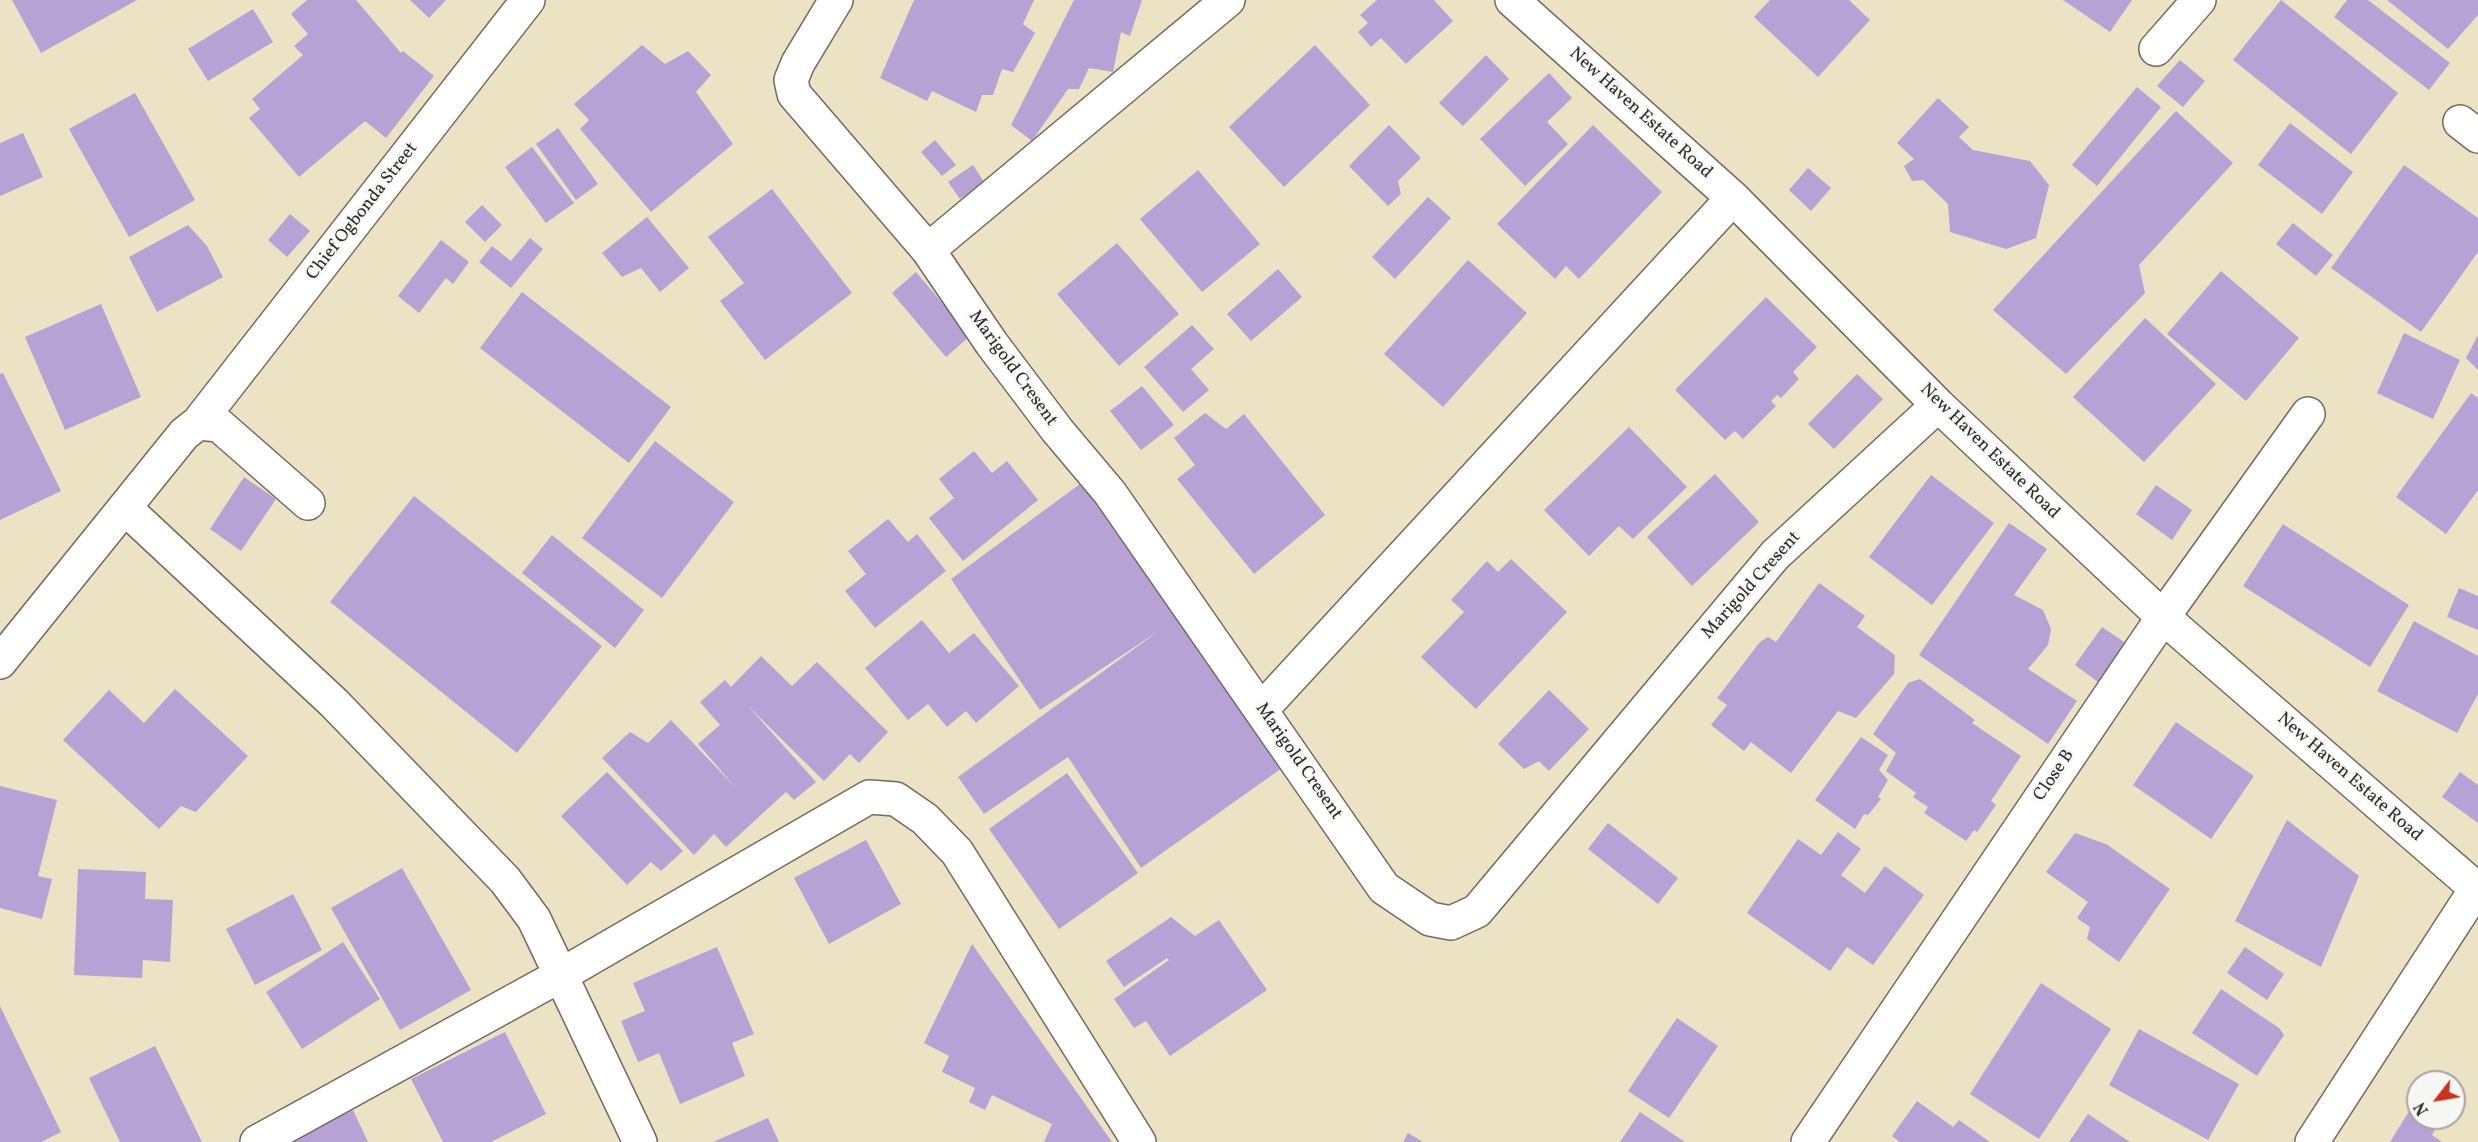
<!DOCTYPE html>
<style>
body{margin:0}
#map{position:relative;width:2478px;height:1142px;overflow:hidden;background:#ece2c4;font-family:Vollkorn,serif}
canvas{display:block}
.north{position:absolute;left:2406px;top:1070px;width:60px;height:60px;box-sizing:border-box;background:#f6f6f2;border:2px solid #a5a5a2;border-radius:50%;rotate:239deg;font-size:16px;font-weight:700;line-height:24px;text-align:center;color:#2b2b2b}
.north::after{content:'';display:block;margin:auto;width:21px;height:27px;background:#c8321e;clip-path:polygon(50% 0,100% 100%,50% 72%,0 100%)}
</style>
<div id="map">
<canvas width="2478" height="1142"></canvas>
<div class="north">N</div>
</div>
<script>
const ctx = document.querySelector('canvas').getContext('2d');
ctx.lineJoin = 'round';
function fill(path, color) { ctx.fillStyle = color; ctx.fill(path, 'evenodd'); }
const toPath = rows => new Path2D(rows.map(r => 'M' + r).join(''));
function stroke(path, color, width, dash) { ctx.strokeStyle = color; ctx.lineWidth = width; ctx.lineCap = dash ? 'butt' : 'round'; ctx.setLineDash(dash || []); ctx.stroke(path); }
function label(font, color, halo, rows, align = 'center') {
  ctx.font = font + ' Vollkorn,serif'; ctx.lineWidth = 4.5; ctx.setLineDash([]); ctx.textBaseline = 'middle'; ctx.strokeStyle = halo; ctx.fillStyle = color; for (const [text, x, y, turn = 0] of rows) {
    ctx.save(); ctx.translate(x, y); ctx.rotate((+turn || 0) * Math.PI / 180); ctx.textAlign = isNaN(turn) ? turn : align; if (halo) ctx.strokeText(text, 0, 0); ctx.fillText(text, 0, 0); ctx.restore();
  }
}
fill(toPath([
 [12,0,137,0,41,53],
 [307,0,356,0,401,53,403,51,434,76,386,138,365,121,299,177,249,118,260,109,252,99,303,55,294,46,308,34,291,14],
 [410,0,446,0,429,18],
 [914,0,1034,0,1023,24,1035,33,1013,72,1002,69,993,95,982,95,976,112,932,91,927,101,880,78],
 [1074,0,1142,0,1130,36,1121,32,1113,72,1089,68,1079,89,1068,89,1032,141,1011,125],
 [1377,0,1434,0,1453,21,1406,64,1381,38,1371,47,1358,32,1368,23,1360,15],
 [1770,0,1849,0,1870,20,1818,77,1754,17],
 [2063,0,2132,0,2110,32],
 [2281,0,2398,93,2351,154,2233,60],
 [2347,0,2368,0,2450,63,2429,90,2334,17],
 [2387,0,2478,0,2478,15,2448,49],
 [253,9,273,42,208,81,188,49],
 [642,45,665,64,688,51,711,75,696,92,733,144,651,212,580,129,589,120,574,104],
 [1315,45,1370,105,1284,187,1229,127],
 [1486,55,1509,79,1463,126,1439,103],
 [2180,60,2205,81,2183,107,2157,86],
 [1549,73,1572,98,1547,122,1568,144,1525,186,1480,139],
 [2137,87,2161,107,2097,186,2072,165],
 [135,93,195,200,129,237,69,129],
 [1938,98,1969,127,1959,137,1973,150,2030,161,2049,185,2036,238,2006,249,1950,232,1948,204,1923,180,1912,181,1904,166,1914,159,1897,143],
 [2176,111,2233,163,2139,265,2145,293,2066,374,1993,310],
 [2290,123,2353,172,2322,214,2258,165],
 [1389,125,1421,158,1398,181,1401,194,1388,206,1349,166],
 [1593,125,1662,192,1579,279,1566,266,1555,279,1497,224],
 [558,128,598,184,576,200,536,144],
 [23,133,43,177,0,196,0,143],
 [935,140,956,165,942,176,921,152],
 [532,147,574,203,546,223,505,167],
 [973,165,984,182,960,199,948,182],
 [2404,165,2478,218,2478,252,2421,332,2331,268],
 [1808,168,1831,188,1811,211,1789,190],
 [1198,170,1260,244,1202,292,1140,219],
 [772,189,852,293,765,360,720,301,744,283,708,237],
 [1428,197,1451,218,1395,279,1372,257],
 [482,205,502,225,485,242,465,222],
 [290,214,310,231,287,257,268,240],
 [647,217,689,268,660,292,641,268,622,277,602,253],
 [2293,223,2333,255,2316,276,2276,244],
 [188,225,207,246,223,277,157,312,129,257],
 [530,238,543,249,511,288,479,262,492,246,511,261],
 [441,240,469,262,453,284,446,278,419,313,398,296],
 [1117,243,1179,314,1119,366,1057,294],
 [1468,260,1527,313,1443,407,1384,354],
 [1278,269,1302,297,1251,341,1227,314],
 [2221,271,2299,338,2246,401,2167,334],
 [916,272,970,336,946,357,892,293],
 [522,292,671,407,629,463,480,348],
 [1766,297,1817,347,1793,372,1799,379,1781,398,1777,395,1771,401,1776,406,1743,439,1735,431,1725,440,1675,390],
 [101,304,141,397,65,430,25,337],
 [2145,318,2216,384,2144,462,2073,397],
 [1192,325,1214,349,1191,369,1209,390,1183,412,1144,367],
 [2404,333,2460,360,2433,419,2377,393],
 [2478,335,2478,370,2466,358],
 [3,373,61,491,0,520,0,374],
 [1857,374,1883,399,1834,449,1808,424],
 [1142,386,1174,425,1141,450,1110,411],
 [2471,393,2478,398,2478,490,2446,534,2396,497],
 [1205,413,1226,429,1244,414,1325,515,1254,574,1177,479,1195,465,1174,438],
 [1629,427,1687,487,1633,539,1619,526,1589,556,1544,510],
 [655,441,734,502,662,598,582,538],
 [974,451,992,473,1007,461,1038,500,963,561,929,518,954,498,939,479],
 [1715,474,1759,522,1692,586,1647,537],
 [1931,475,1994,523,1932,605,1869,557],
 [244,477,276,499,241,551,210,529],
 [1084,481,1182,627,1282,768,1141,868,1068,757,984,814,958,777,1160,630,1040,710,951,579],
 [2156,485,2192,510,2172,540,2136,514],
 [414,496,602,646,517,753,330,602],
 [888,519,908,542,917,534,946,571,875,628,845,591,866,574,848,551],
 [2009,523,2047,549,2014,595,2043,610,2051,629,2048,645,2028,669,2077,701,2048,744,1919,655],
 [2283,524,2409,605,2370,667,2243,586],
 [552,535,644,610,615,648,522,573],
 [1511,559,1567,612,1476,709,1421,657,1464,612,1451,600,1487,561,1498,572],
 [1819,583,1865,616,1857,627,1895,655,1894,674,1856,718,1838,711,1791,773,1751,742,1744,751,1711,725,1727,705,1717,698,1760,642,1768,637,1776,642],
 [2459,588,2478,596,2478,630,2447,617],
 [922,620,949,653,974,633,1019,686,976,723,966,711,947,727,928,704,908,720,865,668],
 [2414,621,2478,656,2478,694,2457,733,2377,691],
 [2102,627,2130,646,2102,685,2075,665],
 [761,656,792,686,817,662,888,732,859,763,850,754,824,781,748,706,816,782,794,800,786,792,726,847,714,834,694,855,602,758,630,732,648,743,671,720,736,788,698,744,720,725,700,702,725,680,731,687],
 [1920,679,1975,720,1972,723,2021,756,1991,801,1996,805,1977,832,1974,830,1966,841,1924,813,1928,807,1913,797,1916,793,1886,771,1896,753,1873,734,1908,683],
 [175,689,248,756,196,812,181,806,159,829,63,740,109,690,144,723],
 [1549,690,1589,729,1549,771,1539,761,1524,769,1498,744],
 [2176,722,2254,776,2211,839,2133,785],
 [1861,737,1888,755,1879,770,1888,780,1878,797,1881,799,1868,815,1864,814,1855,829,1815,800],
 [607,772,683,851,661,871,651,862,627,885,561,816],
 [2460,772,2478,785,2478,823,2442,797],
 [1067,773,1138,873,1059,929,989,829],
 [0,786,57,800,38,876,52,879,42,919,0,908],
 [2287,820,2359,876,2321,967,2235,921],
 [1608,823,1678,878,1658,904,1588,849],
 [1838,832,1861,849,1841,875,1865,893,1885,866,1924,895,1873,965,1847,947,1830,971,1747,913,1798,839,1821,855],
 [2075,833,2106,844,2170,889,2119,962,2087,939,2090,927,2077,918,2088,902,2046,872],
 [866,840,901,904,829,944,794,878],
 [402,868,471,990,400,1030,331,908],
 [78,869,146,872,145,899,173,900,170,962,143,960,142,978,74,975],
 [293,894,322,950,255,985,226,929],
 [1171,917,1195,936,1219,920,1267,990,1170,1056,1146,1021,1134,1028,1114,999,1169,960,1167,958,1124,987,1106,961],
 [343,942,380,999,302,1049,266,992],
 [972,944,1112,1142,1044,1142,1052,1124,992,1095,985,1110,969,1102,975,1088,942,1072,949,1056,924,1043],
 [717,947,754,1034,732,1043,745,1076,680,1104,659,1053,638,1062,621,1021,645,1011,633,983],
 [2245,947,2284,974,2267,1000,2227,973],
 [2041,983,2111,1029,2039,1139,1970,1094],
 [2221,989,2279,1028,2284,1035,2257,1076,2192,1033],
 [0,1006,61,1132,41,1142,0,1142],
 [1677,1018,1718,1046,1669,1118,1628,1091],
 [2139,1029,2239,1084,2208,1140,2109,1085],
 [505,1032,546,1114,491,1142,443,1142,411,1079],
 [155,1046,202,1142,120,1142,89,1078],
 [2418,1097,2418,1118,2442,1118,2432,1135,2442,1142,2390,1142],
 [1917,1101,1953,1127,1959,1120,1990,1142,1900,1142,1892,1136],
 [353,1110,368,1142,287,1142],
 [1640,1112,1685,1142,1620,1142],
 [2088,1114,2130,1142,2069,1142],
 [768,1118,779,1142,713,1142],
 [1408,1133,1423,1142,1403,1142]
]), '#b7a2d5');
const minor = toPath([
 [836,0,798,63,791,80,794,94,928,250,992,344,1057,430,1110,493,1384,888,1430,919,1451,923,1477,911,1775,555,1938,405],
 [1512,0,1733,198,1938,405,2163,617,2478,890],
 [2156,49,2199,0],
 [2460,122,2478,136],
 [928,250,1228,0],
 [198,423,528,0],
 [125,508,334,703,505,880,534,919,640,1142],
 [0,662,184,434,198,423,219,425,308,503],
 [1261,710,1733,198],
 [257,1142,561,975,869,797,896,799,925,819,957,852,1139,1142],
 [1808,1142,2163,617,2308,414],
 [2312,1142,2476,889]
]);
stroke(minor, '#6f6b61', 36);
stroke(minor, '#fff', 33);
label('18px', '#2b2b2b', '#f6f6f2', [
 ["New Haven Estate Road",1640,114,42],
 ["Chief Ogbonda Street",363,212,-52],
 ["Marigold Cresent",1012,369,54],
 ["New Haven Estate Road",1989,452,44],
 ["Marigold Cresent",1752,586,-48],
 ["Marigold Cresent",1298,762,55],
 ["Close B",2055,776,-56],
 ["New Haven Estate Road",2349,778,41]
]);
</script>
